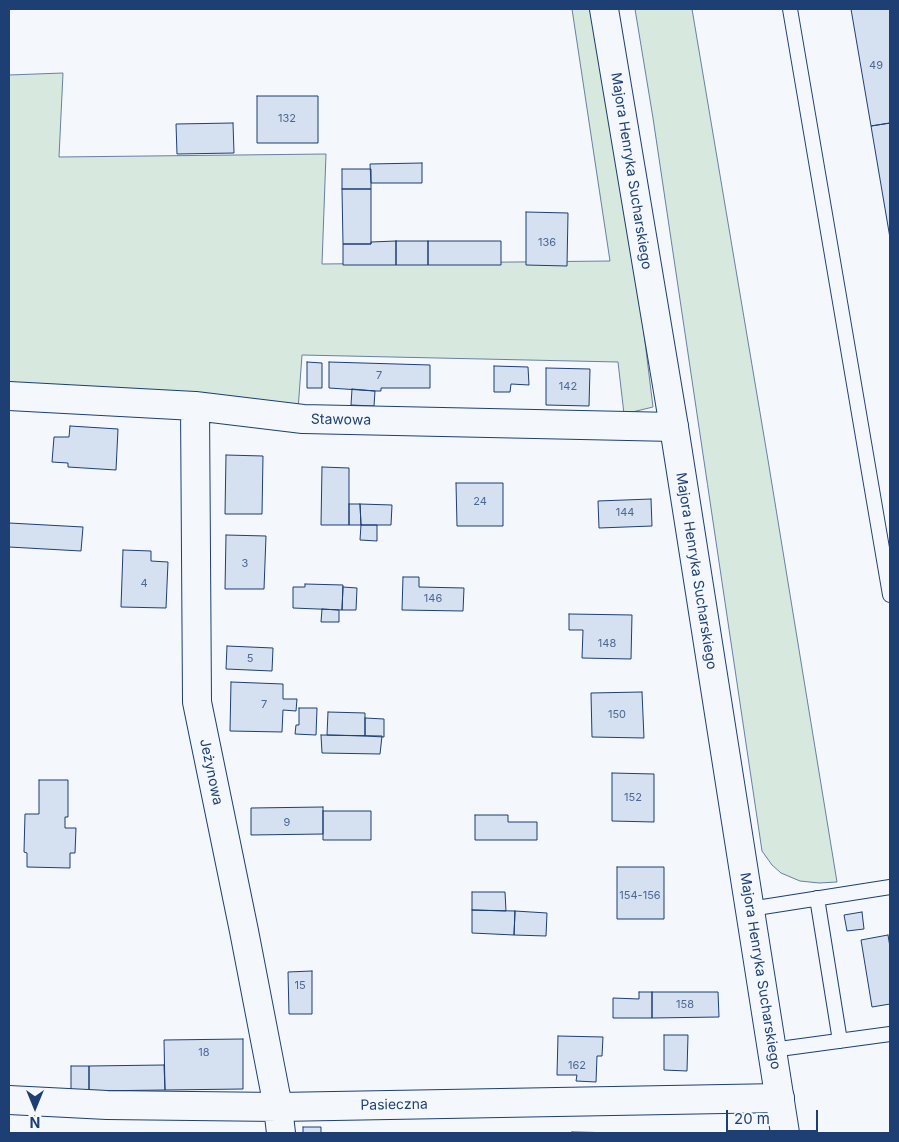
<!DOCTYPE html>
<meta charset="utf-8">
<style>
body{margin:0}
#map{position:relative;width:899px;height:1142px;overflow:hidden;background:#f4f7fb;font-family:Inter,sans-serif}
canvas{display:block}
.frame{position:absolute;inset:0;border:10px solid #1d3f73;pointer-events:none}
.north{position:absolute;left:10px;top:1082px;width:50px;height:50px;-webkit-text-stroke:4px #f4f7fb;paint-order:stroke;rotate:180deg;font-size:14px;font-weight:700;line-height:20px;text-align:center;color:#1d3f73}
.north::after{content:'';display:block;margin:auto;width:18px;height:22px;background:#1d3f73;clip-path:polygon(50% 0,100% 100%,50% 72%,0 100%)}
.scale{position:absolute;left:726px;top:1110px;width:92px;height:22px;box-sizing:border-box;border:2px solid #1d3f73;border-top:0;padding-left:6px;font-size:15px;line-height:18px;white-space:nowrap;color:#1d3f73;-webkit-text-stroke:4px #f4f7fb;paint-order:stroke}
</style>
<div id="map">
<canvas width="899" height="1142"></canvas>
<div class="frame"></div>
<div class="north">N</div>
<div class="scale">20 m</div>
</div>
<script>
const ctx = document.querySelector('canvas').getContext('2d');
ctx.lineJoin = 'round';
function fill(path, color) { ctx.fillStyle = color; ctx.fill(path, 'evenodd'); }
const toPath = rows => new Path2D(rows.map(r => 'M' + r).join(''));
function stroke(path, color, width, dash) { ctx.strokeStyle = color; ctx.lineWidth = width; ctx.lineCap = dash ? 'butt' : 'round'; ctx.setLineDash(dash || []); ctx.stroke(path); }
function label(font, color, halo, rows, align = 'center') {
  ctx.font = font + ' Inter,sans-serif'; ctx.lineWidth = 4; ctx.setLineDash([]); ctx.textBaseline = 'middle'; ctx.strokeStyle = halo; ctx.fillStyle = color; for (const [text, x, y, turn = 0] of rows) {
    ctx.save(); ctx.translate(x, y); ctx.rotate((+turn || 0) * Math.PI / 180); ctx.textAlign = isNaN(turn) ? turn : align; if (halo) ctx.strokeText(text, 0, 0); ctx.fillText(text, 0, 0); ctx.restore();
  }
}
const green = toPath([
 [572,9,592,9,629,211,653,407,624,414,618,362,302,355,298,410,9,387,9,75,63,73,59,157,326,154,322,264,610,261,572,9],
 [635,9,692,9,768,460,837,882,819,883,800,881,781,873,772,865,762,851,653,118,635,9]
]);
fill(green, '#d7e8df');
stroke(green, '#687fa3', 1);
const building = toPath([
 [851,9,890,9,890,123,871,126,851,9],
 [257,96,318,96,318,143,257,143,257,96],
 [233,123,234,153,177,154,176,124,233,123],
 [890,123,890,238,871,126,890,123],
 [422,163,422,183,371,183,370,164,422,163],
 [342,169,371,169,371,189,342,189,342,169],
 [342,189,371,189,371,244,343,244,342,189],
 [526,212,568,213,567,266,526,265,526,212],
 [396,241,428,241,428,265,396,265,396,241],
 [396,241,396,265,343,265,343,244,371,244,371,242,396,241],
 [428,241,501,241,501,265,428,265,428,241],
 [307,362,322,363,322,388,307,388,307,362],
 [329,362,430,365,430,388,381,388,381,391,375,391,329,388,329,362],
 [494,366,528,367,529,385,511,384,510,392,494,392,494,366],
 [546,368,590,369,589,406,546,405,546,368],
 [352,389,375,391,374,406,351,405,352,389],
 [70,426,118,429,116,470,68,467,68,463,52,462,54,437,69,437,70,426],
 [226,455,263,456,262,514,225,514,226,455],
 [322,467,349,468,349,525,321,525,322,467],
 [456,483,503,483,503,526,457,526,456,483],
 [651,499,652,526,599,528,598,501,651,499],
 [349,504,360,504,361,525,349,525,349,504],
 [360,504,392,505,391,525,361,525,360,504],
 [9,523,83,527,81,551,9,547,9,523],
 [361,525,377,525,377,541,360,540,361,525],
 [226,535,266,536,264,589,225,589,226,535],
 [123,550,151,551,151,561,168,562,166,608,121,607,123,550],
 [403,577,419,577,419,587,464,588,463,611,402,610,403,577],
 [305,584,343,585,342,610,293,608,293,587,305,587,305,584],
 [343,587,357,588,356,610,342,610,343,587],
 [322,609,339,610,339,622,321,622,322,609],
 [569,614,632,615,631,659,582,658,583,630,569,630,569,614],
 [227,646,273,648,272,671,226,669,227,646],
 [231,682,283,684,283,699,297,699,296,711,283,710,282,732,230,731,231,682],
 [642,692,644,738,592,737,591,693,642,692],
 [299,708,317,708,316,735,295,734,296,725,299,725,299,708],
 [328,712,365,713,365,736,327,735,328,712],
 [365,718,384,719,384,737,365,736,365,718],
 [321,735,382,736,380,754,322,753,321,735],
 [612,773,654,774,654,822,612,821,612,773],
 [39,780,68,780,68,817,65,817,65,828,76,828,75,853,70,853,70,868,27,867,27,853,24,852,25,814,39,814,39,780],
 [323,807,323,834,251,835,251,808,323,807],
 [323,811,371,811,371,840,323,840,323,811],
 [475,815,508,815,508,822,537,822,537,840,475,840,475,815],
 [617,867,664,867,664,919,617,919,617,867],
 [472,892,505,892,506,911,472,910,472,892],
 [472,910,515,911,514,935,472,933,472,910],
 [515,911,547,913,546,936,514,935,515,911],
 [862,912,864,929,847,931,844,915,862,912],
 [888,935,890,947,890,1004,872,1007,861,940,888,935],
 [312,971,312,1014,289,1014,288,972,312,971],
 [639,992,652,992,652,1018,613,1018,613,998,639,999,639,992],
 [652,992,718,992,719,1017,652,1018,652,992],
 [664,1035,688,1035,687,1071,664,1070,664,1035],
 [558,1036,603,1037,602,1056,597,1056,596,1082,576,1081,577,1075,557,1075,558,1036],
 [243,1039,243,1089,165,1090,164,1040,243,1039],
 [164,1065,165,1090,89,1091,89,1066,164,1065],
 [71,1066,89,1066,89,1091,71,1091,71,1066],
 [303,1127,321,1127,321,1133,303,1133,303,1127],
 [572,1132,621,1133,572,1133,572,1132]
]);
fill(building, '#d5e0f0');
stroke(building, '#1d3f73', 1);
const lane = toPath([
 [790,9,890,595],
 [817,898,840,1041],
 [750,909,890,887],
 [772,1050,890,1034]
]);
const street = toPath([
 [9,396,195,406,303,419,674,427],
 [195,406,197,702,244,931,278,1107,281,1133],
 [9,1100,107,1105,278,1107,780,1098]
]);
const secondary = toPath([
 [604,9,674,427,785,1133]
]);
stroke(lane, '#1d3f73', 16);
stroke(street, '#1d3f73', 30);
stroke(secondary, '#1d3f73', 30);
stroke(lane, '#f4f7fb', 14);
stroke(street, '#f4f7fb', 28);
stroke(secondary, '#f4f7fb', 28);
label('11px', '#4b6792', null, [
 ["49",876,66],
 ["132",287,119],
 ["136",547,243],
 ["7",379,376],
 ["142",568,387],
 ["24",480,502],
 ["144",625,513],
 ["3",245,564],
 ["4",144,584],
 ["146",433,599],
 ["148",607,644],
 ["5",250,659],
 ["7",264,705],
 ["150",617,715],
 ["152",633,798],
 ["9",287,823],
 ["154-156",640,896],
 ["15",300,986],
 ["158",685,1005],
 ["18",204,1053],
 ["162",577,1066]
]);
label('14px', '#1d3f73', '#f4f7fb', [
 ["Majora Henryka Sucharskiego",631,171,81],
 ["Stawowa",341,420,1],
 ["Majora Henryka Sucharskiego",696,571,81],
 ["Jeżynowa",211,772,78],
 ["Majora Henryka Sucharskiego",760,971,81],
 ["Pasieczna",394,1105,-1]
]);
</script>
